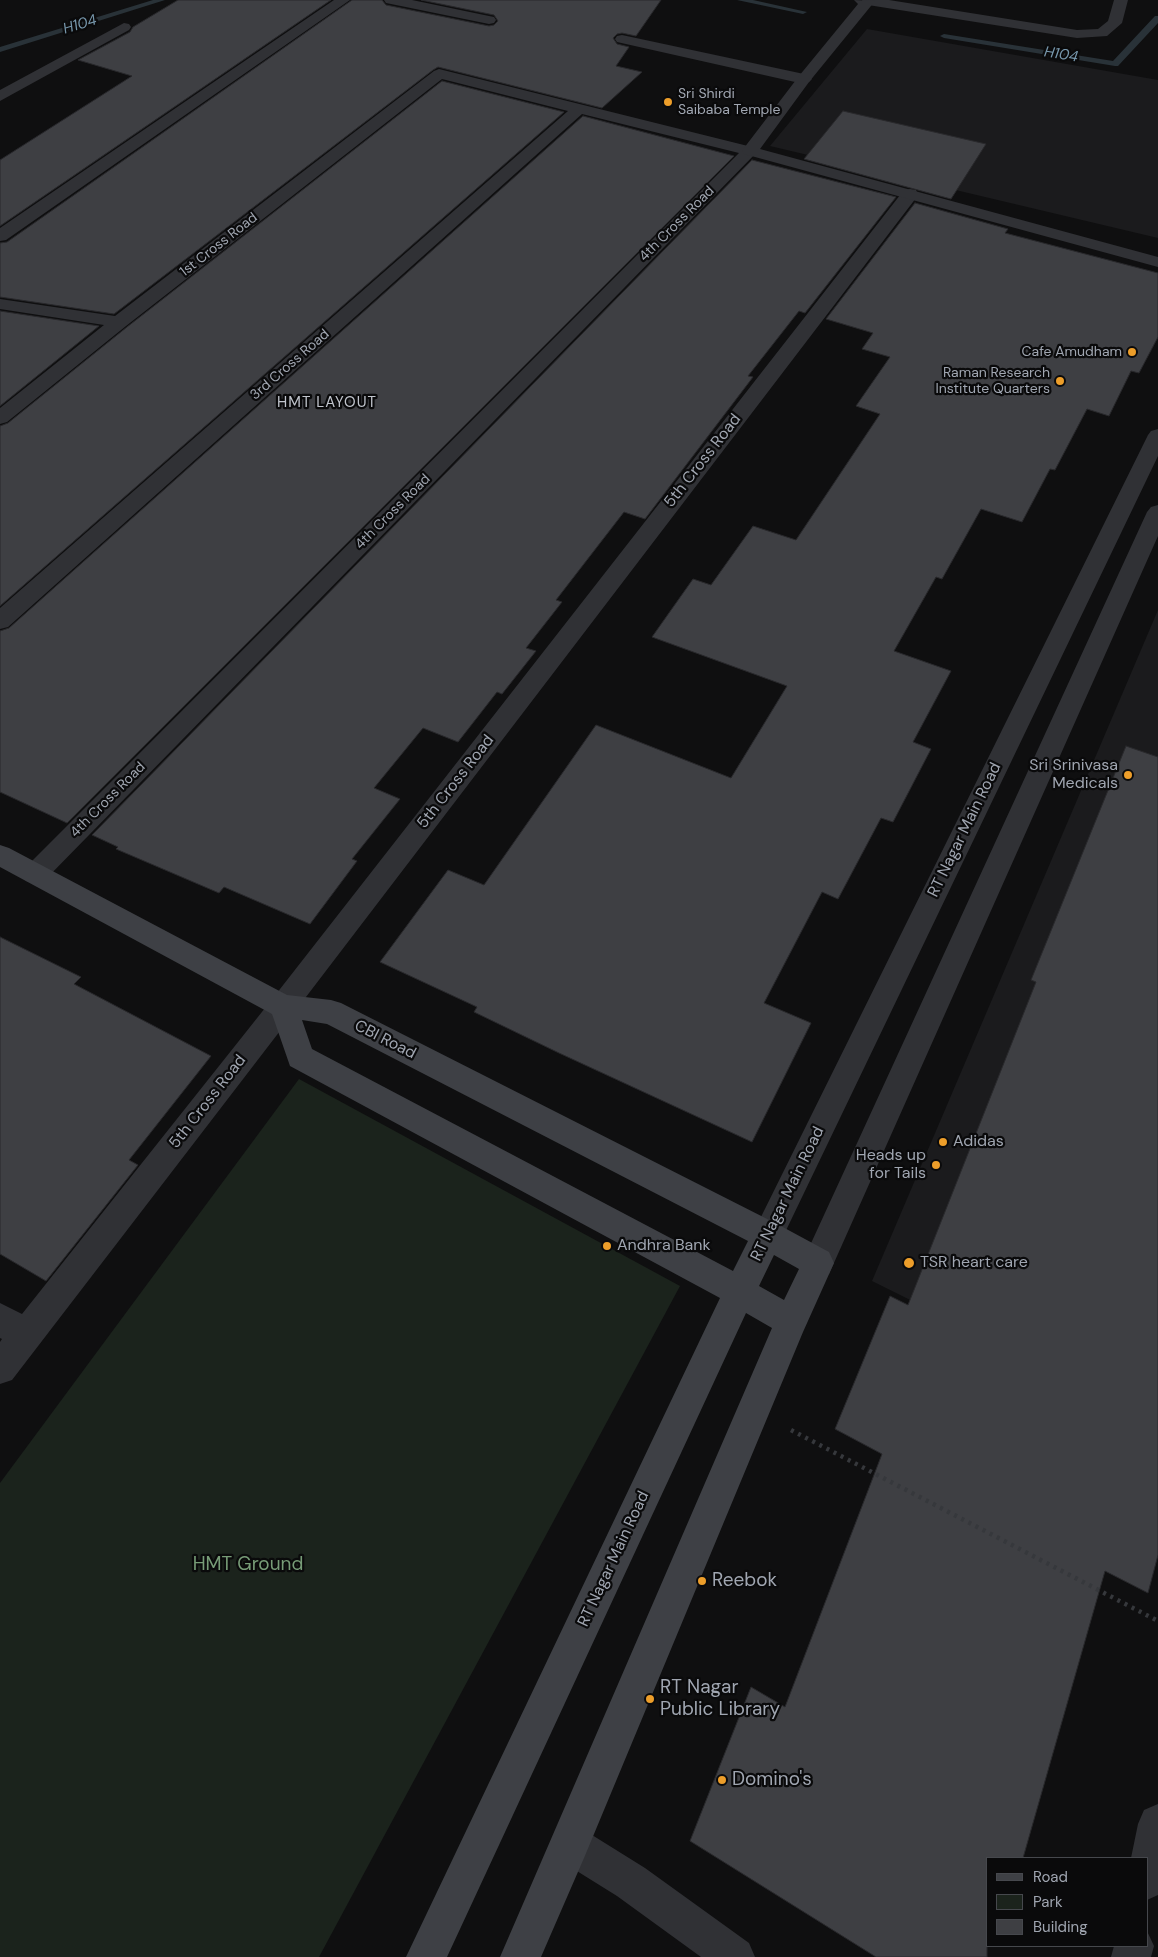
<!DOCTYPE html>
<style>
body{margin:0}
#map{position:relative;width:1158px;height:1957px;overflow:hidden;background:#0f0f10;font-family:"DM Sans",sans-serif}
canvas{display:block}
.legend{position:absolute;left:986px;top:1857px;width:162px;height:90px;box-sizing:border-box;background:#0a0a0b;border:1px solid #46484d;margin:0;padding:6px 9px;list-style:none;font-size:15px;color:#a0a6b1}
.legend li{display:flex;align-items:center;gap:10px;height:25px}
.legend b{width:25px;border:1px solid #46484d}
</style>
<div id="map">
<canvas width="1158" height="1957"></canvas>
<ul class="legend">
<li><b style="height:6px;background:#3e4045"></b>Road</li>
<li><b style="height:14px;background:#1b231c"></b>Park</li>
<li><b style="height:14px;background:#3e3f43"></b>Building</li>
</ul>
</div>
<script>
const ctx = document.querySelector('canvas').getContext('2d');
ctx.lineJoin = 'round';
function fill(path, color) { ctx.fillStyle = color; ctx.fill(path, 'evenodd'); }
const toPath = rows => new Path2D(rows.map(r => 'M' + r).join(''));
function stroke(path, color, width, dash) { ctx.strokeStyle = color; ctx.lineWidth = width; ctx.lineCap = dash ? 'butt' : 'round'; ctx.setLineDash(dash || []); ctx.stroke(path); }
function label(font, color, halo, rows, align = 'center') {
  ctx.font = font + ' "DM Sans",sans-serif'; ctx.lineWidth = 4.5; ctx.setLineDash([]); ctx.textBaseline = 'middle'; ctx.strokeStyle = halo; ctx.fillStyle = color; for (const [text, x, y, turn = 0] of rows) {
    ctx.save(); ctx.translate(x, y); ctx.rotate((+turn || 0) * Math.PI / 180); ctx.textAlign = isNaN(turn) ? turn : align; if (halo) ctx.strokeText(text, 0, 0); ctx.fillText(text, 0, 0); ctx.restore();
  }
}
fill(toPath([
 [867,29,1158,80,1158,238,770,146],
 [1158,610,1158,1058,1053,1371,872,1281]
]), '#1b1b1d');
fill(toPath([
 [299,1079,680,1286,319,1957,0,1957,0,1483]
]), '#1b231c');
fill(toPath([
 [153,0,165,0,0,52,0,47,153,0],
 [737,0,753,0,807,12,803,14,737,0],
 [1155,16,1158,16,1158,23,1118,66,1115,66,944,38,940,36,944,34,1113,61,1155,16]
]), '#293238');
const building = toPath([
 [178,0,331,0,0,226,0,160,132,76,78,60,130,32,133,27,178,0],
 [352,0,382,0,386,5,489,26,494,25,498,21,494,15,421,0,661,0,636,36,622,33,617,34,613,38,617,44,629,47,616,66,642,72,602,108,438,67,433,70,114,314,0,297,0,243,7,242,352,0],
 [442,81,564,112,0,606,0,426,8,423,127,327,442,81],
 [843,111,986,144,951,199,804,159,843,111],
 [583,116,734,156,67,823,0,792,0,631,9,628,583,116],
 [752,160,896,197,805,313,799,311,748,376,753,377,645,519,624,512,556,600,562,602,526,648,536,651,502,694,497,692,458,742,423,728,374,788,400,799,352,859,357,861,310,924,224,887,219,893,116,849,118,847,92,835,752,160],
 [915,203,1008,229,1005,233,1158,273,1158,337,1139,373,1131,371,1109,416,1087,409,1055,470,1050,469,1022,522,981,509,942,579,936,577,894,651,951,671,913,742,931,749,893,822,881,818,838,899,822,892,764,1003,811,1023,752,1142,559,1053,474,1012,477,1007,380,962,448,870,484,885,596,725,731,778,787,686,652,637,693,579,711,585,753,526,796,540,880,414,856,406,890,357,862,349,873,333,826,319,915,203],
 [0,311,99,326,0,406,0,311],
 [1126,746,1158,757,1158,1555,1148,1593,1105,1571,1023,1858,987,1858,987,1957,876,1957,690,1841,751,1687,785,1707,882,1454,835,1429,890,1296,908,1305,1036,982,1031,980,1126,746],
 [0,937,81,977,74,984,211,1056,129,1160,138,1165,46,1281,0,1254,0,937]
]);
fill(building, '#3e3f43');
stroke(building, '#29292c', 1);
stroke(toPath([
 [791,1430,1158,1621]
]), '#36383c', 4.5, [3, 5]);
fill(toPath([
 [334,0,350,0,6,240,0,241,0,228,334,0],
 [384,0,412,0,489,16,494,17,496,20,494,23,489,24,391,4,386,3,384,0],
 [862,0,889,0,1077,30,1098,29,1108,21,1114,0,1128,0,1122,23,1107,36,1077,38,868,5,863,4,862,0],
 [124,23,129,24,131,27,129,30,0,101,0,90,124,23],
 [622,35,804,74,809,76,812,79,809,82,804,84,617,42,615,39,617,36,622,35],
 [439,69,756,148,758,151,44,881,35,884,26,881,22,874,26,867,739,153,582,114,8,627,0,629,0,608,568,111,442,79,126,326,7,422,0,424,0,408,104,325,0,309,0,299,115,316,434,71,439,69],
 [910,189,916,190,918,194,916,198,293,1014,12,1380,0,1384,0,1342,2,1339,0,1338,0,1303,22,1314,273,998,904,190,910,189],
 [1158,1804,1158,1895,1147,1900,1147,1858,1131,1858,1138,1824,1144,1810,1158,1804],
 [570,1824,584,1830,645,1868,749,1943,755,1957,701,1957,617,1896,556,1858,550,1844,556,1830,570,1824],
 [1147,1931,1154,1946,1151,1957,1111,1957,1114,1946,1147,1946,1147,1931]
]), '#303135');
fill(toPath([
 [854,0,875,1,809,82,760,149,1158,257,1158,267,744,154,742,151,744,148,799,76,858,4,854,0],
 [1158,429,1158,456,779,1245,768,1250,757,1245,752,1235,757,1225,1148,435,1151,431,1158,429],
 [1158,505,1158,536,829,1274,818,1278,807,1274,802,1263,807,1252,1147,512,1151,507,1158,505]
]), '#303135');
fill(toPath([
 [0,845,9,848,287,995,331,1000,341,1003,779,1225,829,1252,834,1263,803,1332,584,1858,541,1957,500,1957,772,1328,746,1313,447,1957,406,1957,720,1298,290,1066,272,1014,0,867,0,845],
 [302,1020,327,1024,748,1241,733,1271,312,1049,302,1020],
 [774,1255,799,1269,784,1300,759,1286,774,1255]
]), '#3e4045');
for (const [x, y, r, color] of [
 [668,102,5,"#ed9e2a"],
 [1132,352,5,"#ed9e2a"],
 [1060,381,5,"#ed9e2a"],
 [1128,775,5,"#ed9e2a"],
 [943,1142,5,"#ed9e2a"],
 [936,1165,5,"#ed9e2a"],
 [607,1246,5,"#ed9e2a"],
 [909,1263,6,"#ed9e2a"],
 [702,1581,5,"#ed9e2a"],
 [650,1699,5,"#ed9e2a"],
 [722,1780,5,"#ed9e2a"]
]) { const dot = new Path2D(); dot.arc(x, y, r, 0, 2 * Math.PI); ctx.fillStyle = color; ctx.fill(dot); stroke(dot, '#0a0a0b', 2); }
label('14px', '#a0a6b1', '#0a0a0b', [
 ["Sri Shirdi",678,94,"left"],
 ["Saibaba Temple",678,110,"left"],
 ["Cafe Amudham",1122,352],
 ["Raman Research",1050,373],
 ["Institute Quarters",1050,389]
], 'right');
label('14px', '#a0a6b1', '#0a0a0b', [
 ["4th Cross Road",677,224,-45],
 ["1st Cross Road",219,245,-38],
 ["3rd Cross Road",290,365,-41],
 ["4th Cross Road",393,512,-45],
 ["4th Cross Road",108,800,-45]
]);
label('italic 15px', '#7797ac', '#0a0a0b', [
 ["H104",80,25,-17],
 ["H104",1061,55,9]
]);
ctx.letterSpacing = '1px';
label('15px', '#c1c5cd', '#0a0a0b', [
 ["HMT LAYOUT",327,403]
]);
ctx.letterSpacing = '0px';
label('16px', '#a0a6b1', '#0a0a0b', [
 ["5th Cross Road",703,461,-52],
 ["5th Cross Road",456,782,-52],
 ["RT Nagar Main Road",965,830,-64],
 ["CBI Road",385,1040,27],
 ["5th Cross Road",208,1102,-52],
 ["RT Nagar Main Road",788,1194,-64],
 ["RT Nagar Main Road",614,1559,-65]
]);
label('16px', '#a0a6b1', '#0a0a0b', [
 ["Sri Srinivasa",1118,766,"right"],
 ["Medicals",1118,784,"right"],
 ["Adidas",953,1142],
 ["Heads up",926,1156,"right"],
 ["for Tails",926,1174,"right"],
 ["Andhra Bank",617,1246],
 ["TSR heart care",920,1263]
], 'left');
label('19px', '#779c77', '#0a0a0b', [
 ["HMT Ground",248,1565]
]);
label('19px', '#a0a6b1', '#0a0a0b', [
 ["Reebok",712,1581],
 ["RT Nagar",660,1688],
 ["Public Library",660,1710],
 ["Domino's",732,1780]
], 'left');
</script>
